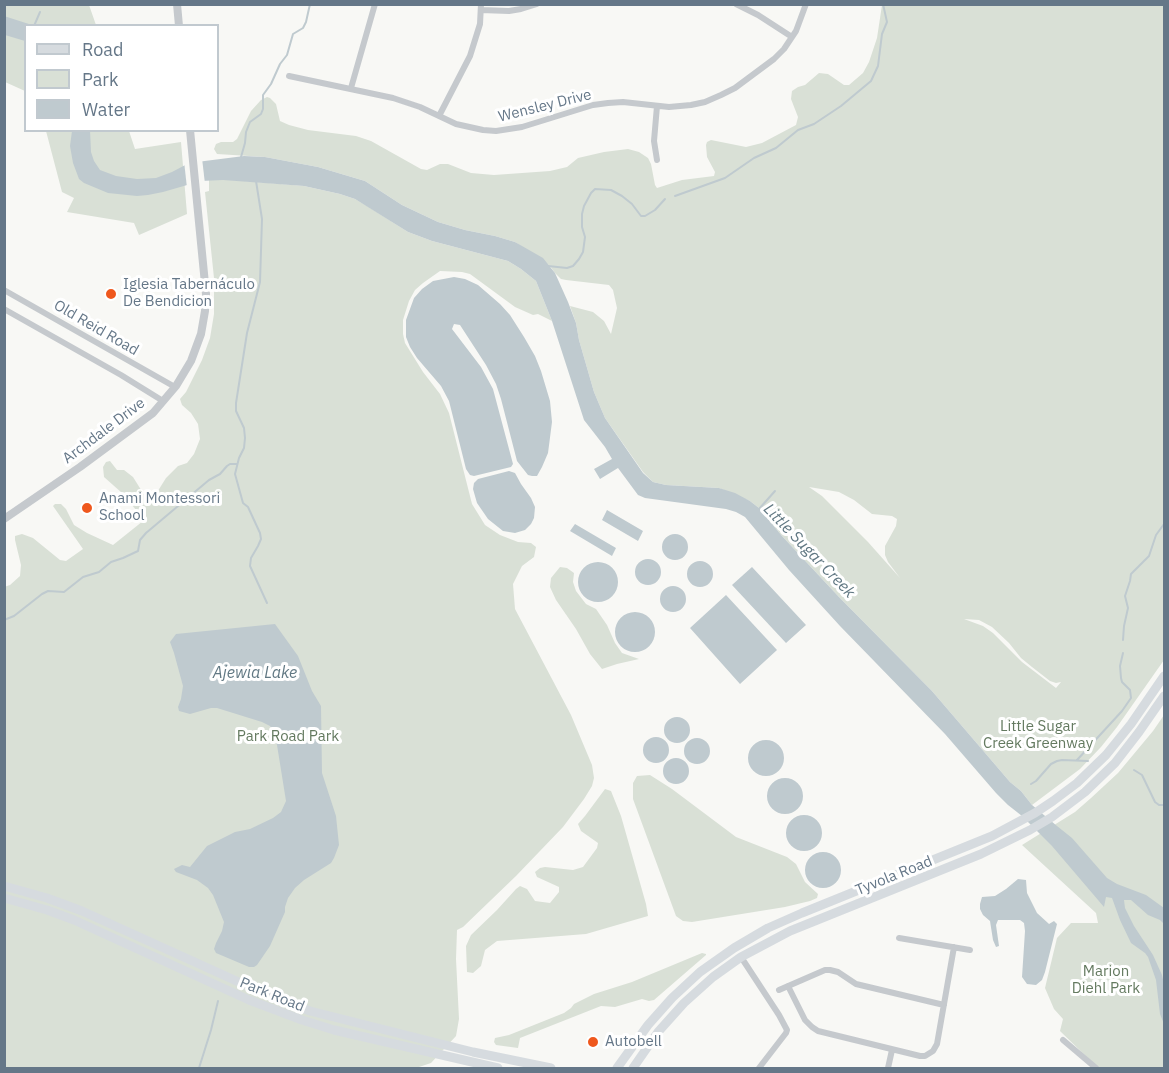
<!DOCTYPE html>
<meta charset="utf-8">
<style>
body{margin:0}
#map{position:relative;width:1169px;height:1073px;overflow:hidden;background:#f8f8f5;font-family:"IBM Plex Sans",sans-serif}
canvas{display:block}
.frame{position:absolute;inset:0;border:6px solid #657788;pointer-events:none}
.legend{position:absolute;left:24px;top:24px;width:195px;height:108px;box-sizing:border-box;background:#fff;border:2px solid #c1c9cf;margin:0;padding:8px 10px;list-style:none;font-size:18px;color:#657788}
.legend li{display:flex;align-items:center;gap:12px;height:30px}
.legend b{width:30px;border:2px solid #c1c9cf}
</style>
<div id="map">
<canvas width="1169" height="1073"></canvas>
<div class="frame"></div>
<ul class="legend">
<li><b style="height:8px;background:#d6dbdf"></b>Road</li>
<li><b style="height:16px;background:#d9e0d6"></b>Park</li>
<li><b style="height:16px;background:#bfcacf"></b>Water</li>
</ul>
</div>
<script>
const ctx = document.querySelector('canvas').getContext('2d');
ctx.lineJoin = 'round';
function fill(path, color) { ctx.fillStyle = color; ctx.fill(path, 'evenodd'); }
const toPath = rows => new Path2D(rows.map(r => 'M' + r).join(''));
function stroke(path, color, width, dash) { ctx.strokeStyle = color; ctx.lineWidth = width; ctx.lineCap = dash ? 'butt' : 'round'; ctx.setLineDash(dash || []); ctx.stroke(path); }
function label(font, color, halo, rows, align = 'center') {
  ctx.font = font + ' "IBM Plex Sans",sans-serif'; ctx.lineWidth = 6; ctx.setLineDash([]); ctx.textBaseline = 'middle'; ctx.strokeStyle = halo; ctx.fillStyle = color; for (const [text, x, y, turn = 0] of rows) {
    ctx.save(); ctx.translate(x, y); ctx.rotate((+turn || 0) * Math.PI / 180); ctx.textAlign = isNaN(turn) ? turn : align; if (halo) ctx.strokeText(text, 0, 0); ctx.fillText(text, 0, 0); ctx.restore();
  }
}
fill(toPath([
 [4,5,89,5,96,25,26,26,25,91,5,82],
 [882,5,1164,5,1164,660,1117,727,1101,747,1080,769,1032,805,1021,791,1010,782,932,691,839,597,782,536,759,508,750,501,719,488,666,485,653,482,643,472,605,418,594,392,579,340,576,323,570,306,593,312,604,321,611,334,617,308,613,290,609,285,566,280,561,279,555,273,550,266,515,242,495,236,465,230,438,222,402,205,365,181,318,167,265,157,217,154,214,149,216,144,221,142,233,142,237,139,251,111,261,100,267,97,270,98,276,104,280,121,289,125,308,130,356,136,371,141,421,169,427,170,440,164,448,164,471,173,494,175,550,171,567,167,578,158,604,152,628,149,639,152,648,158,651,164,655,185,657,188,682,180,714,176,715,172,707,157,706,145,707,142,711,140,746,147,762,143,796,125,798,117,791,99,792,91,798,87,805,85,819,73,828,74,844,85,849,85,863,73,869,62,877,38],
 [809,487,839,492,854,500,872,514,892,516,897,519,896,526,885,546,885,555,888,562,900,578,868,542,822,496],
 [964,619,979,620,992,627,1009,643,1021,658,1032,667,1050,681,1056,683,1061,682,1056,688,1022,662,993,633,983,626],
 [46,131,129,131,135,149,181,142,187,214,139,235,134,223,67,212,74,198,62,192],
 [209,178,304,186,340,194,355,199,367,206,408,232,432,241,508,261,521,269,536,281,552,321,538,314,533,315,515,307,470,274,462,272,440,271,423,283,415,290,409,301,403,320,403,334,405,343,423,372,440,394,449,413,472,504,485,525,500,535,518,542,531,543,536,547,534,557,522,566,513,584,515,609,571,715,592,765,594,778,592,786,584,799,563,827,516,876,463,927,457,930,456,959,459,1019,456,1036,431,1063,416,1068,5,1068,4,587,10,585,20,576,21,565,15,540,15,536,22,534,33,538,60,560,66,561,83,549,53,506,55,504,61,504,66,509,74,525,87,533,113,545,143,521,141,516,122,493,104,477,103,467,106,462,110,461,117,470,124,470,133,477,148,501,151,502,166,478,178,466,187,463,194,454,200,439,198,424,191,413,182,405,180,399,186,392,202,360,210,338,214,314,214,278,205,192,209,191],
 [560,567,567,568,574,573,573,582,576,591,586,604,596,609,607,625,615,643,622,653,639,659,617,664,602,669,590,654,576,629,556,600,550,587,551,578],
 [1164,715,1164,1068,1098,1068,1060,1031,1063,1019,1054,1009,1045,988,1057,938,1071,923,1098,923,1096,913,1022,845,1075,812,1091,798,1118,773,1153,731],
 [650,775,672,789,736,837,787,857,796,864,805,882,818,894,817,898,810,901,785,907,692,922,683,921,676,916,633,799,633,783,637,776],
 [605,789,611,791,621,816,646,904,648,916,586,934,497,941,485,950,481,966,473,973,467,972,466,946,471,935,497,910,516,889,520,886,527,889,535,901,550,903,559,892,559,887,537,877,535,872,540,868,545,867,573,870,583,867,597,848,598,843,581,831,578,824,585,816],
 [702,953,706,954,706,955,654,1000,649,1001,642,999,615,1007,601,1006,520,1038,518,1048,496,1045,494,1042,495,1038,509,1035,564,1013,571,1008,574,1004,594,994,632,982]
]), '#d9e0d6');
fill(toPath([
 [4,16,32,25,26,26,25,41,5,35],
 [90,130,91,152,94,161,100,170,116,176,137,179,156,178,172,172,189,163,244,156,265,157,318,167,365,181,402,205,438,222,465,230,495,236,515,242,543,258,555,273,568,302,576,323,579,340,594,392,605,418,643,473,653,482,666,485,719,488,735,493,750,501,759,508,782,536,839,597,932,691,1010,782,1021,791,1032,805,1057,826,1072,838,1107,878,1117,884,1146,895,1164,908,1164,924,1160,920,1148,915,1131,900,1124,900,1125,908,1134,926,1153,955,1162,975,1164,984,1164,1024,1160,1014,1156,980,1148,957,1145,953,1131,943,1120,920,1112,898,1106,897,1104,907,1052,846,1022,816,1008,805,996,793,945,734,840,626,789,570,745,517,736,512,726,509,645,498,638,495,618,468,600,479,594,469,612,459,605,447,584,420,552,321,536,281,521,269,508,261,432,241,408,232,355,199,340,194,304,186,223,180,201,181,163,192,148,195,137,196,108,193,84,183,79,179,73,163,70,146,72,131],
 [454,277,465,279,478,285,500,304,510,315,524,337,535,356,541,371,550,401,552,422,548,453,542,467,537,476,532,476,528,475,517,461,501,399,496,384,486,365,460,325,454,324,452,329,481,367,493,389,513,464,511,467,474,476,470,475,466,469,449,401,441,386,417,358,410,347,406,337,406,320,414,298,422,289,433,281],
 [509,471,515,473,521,484,531,498,535,507,534,518,531,524,525,530,515,533,503,531,488,519,477,503,473,489,474,483,478,479],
 [607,510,643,531,638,541,602,520],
 [575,524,616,548,612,556,570,531],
 '662 547a13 13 0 1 1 26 0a13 13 0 1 1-26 0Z',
 '635 572a13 13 0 1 1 26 0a13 13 0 1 1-26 0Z',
 '687 574a13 13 0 1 1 26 0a13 13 0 1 1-26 0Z',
 '578 582a20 20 0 1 1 40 0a20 20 0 1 1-40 0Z',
 [752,567,806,625,786,643,732,585],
 '660 599a13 13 0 1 1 26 0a13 13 0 1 1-26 0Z',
 [726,595,777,650,740,684,690,628],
 '615 632a20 20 0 1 1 40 0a20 20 0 1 1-40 0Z',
 [275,624,298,656,312,691,321,706,322,773,336,816,339,845,334,858,331,863,304,880,295,888,288,898,285,907,285,912,270,946,257,965,254,967,249,967,216,953,214,949,216,943,222,931,224,922,213,895,208,888,197,880,176,872,174,869,182,865,190,867,207,846,235,832,250,829,273,818,281,812,286,801,277,745,275,740,276,736,270,726,262,722,217,708,211,708,190,714,179,711,178,707,181,699,183,686,174,653,170,642,176,634],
 '664 730a13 13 0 1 1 26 0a13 13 0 1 1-26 0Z',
 '643 750a13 13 0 1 1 26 0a13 13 0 1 1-26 0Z',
 '684 751a13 13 0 1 1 26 0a13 13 0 1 1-26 0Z',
 '748 758a18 18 0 1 1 36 0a18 18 0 1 1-36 0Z',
 '663 771a13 13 0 1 1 26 0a13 13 0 1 1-26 0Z',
 '767 796a18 18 0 1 1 36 0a18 18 0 1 1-36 0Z',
 '786 833a18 18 0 1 1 36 0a18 18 0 1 1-36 0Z',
 '805 870a18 18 0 1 1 36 0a18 18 0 1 1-36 0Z',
 [1018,879,1026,880,1027,893,1037,913,1048,923,1049,924,1054,921,1057,924,1045,972,1042,980,1036,985,1027,984,1022,977,1025,931,1024,923,1020,920,998,920,996,925,999,946,996,947,993,940,990,921,983,915,980,909,980,904,982,897,995,896,1006,889]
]), '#bfcacf');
fill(toPath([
 [202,158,205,184,187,188,184,161]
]), '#f8f8f5');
stroke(toPath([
 [34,26,40,12],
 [241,157,245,143,246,132,250,122,261,114,263,109,263,95,271,84,280,64,287,55,293,34,303,28,306,22,310,4],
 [256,181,262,219,260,282,247,333,236,403,236,411,244,428,245,438,244,448,239,458,235,474,243,503,248,507,260,533,261,539,258,546,251,558,250,566,267,603],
 [675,196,725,178,754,158,776,148,798,130,814,124,841,106,871,81,878,66,882,34,887,22,883,4],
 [548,266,567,268,573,266,579,259,583,252,585,237,582,227,582,214,584,206,591,193,595,189,611,190,622,196,632,204,641,216,645,216,655,210,665,199],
 [759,509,775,491],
 [4,620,14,616,42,594,48,591,64,592,83,577,99,572,111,562,123,558,138,551,140,540,146,533,209,480,220,474,227,466,230,464,237,464],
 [1123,640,1124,626,1128,608,1125,596,1130,581,1131,574,1149,556,1156,535,1164,524],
 [1077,760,1122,711,1131,698,1130,690,1122,682,1121,678,1120,666,1123,653],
 [1134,770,1142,775,1155,802,1159,805,1164,805],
 [1031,784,1036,781,1051,764,1057,761,1062,760,1088,761],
 [199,1068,211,1030,218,1001]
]), '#bfcacf', 2);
stroke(toPath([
 [736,4,758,15,792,37],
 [481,10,509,11,521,9,537,4],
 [289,76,393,98,420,107,456,124,483,130,496,131,522,127,593,105,608,103,623,102,669,107,691,105,705,102,721,95,735,88,774,59,784,49,796,31,806,4],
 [351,88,375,4],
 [657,106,654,141,657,160],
 [439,116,470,56,480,24,481,4],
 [4,290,175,387],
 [4,309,121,375,163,401],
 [899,938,970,950],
 [741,957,779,1015,787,1030,786,1033,759,1068],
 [788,986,805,1020,812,1027,818,1031,920,1056,925,1056,933,1051,937,1044,954,947],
 [779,990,825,970,830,970,838,972,856,984,944,1005],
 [1063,1040,1096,1068],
 [888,1068,892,1050]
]), '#c5c9cd', 6);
stroke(toPath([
 [177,4,179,26],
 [4,519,80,467,153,413,176,386,191,361,201,334,205,311,206,294,190,130]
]), '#c5c9cd', 8);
stroke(toPath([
 [4,886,47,898,82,911,252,988,280,1000,310,1011,473,1052,551,1068],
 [4,898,47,910,74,920,249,1000,302,1020,334,1030,498,1068],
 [617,1068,648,1025,672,998,700,972,734,948,768,928,802,913,992,836,1035,813,1053,801,1077,783,1106,755,1131,724,1164,676],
 [633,1068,658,1032,684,1003,713,977,741,957,790,931,981,854,1030,830,1052,817,1085,792,1115,763,1139,732,1164,696]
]), '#d6dbdf', 9);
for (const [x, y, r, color] of [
 [111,294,6,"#ef581d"],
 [87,508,6,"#ef581d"],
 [593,1042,6,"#ef581d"]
]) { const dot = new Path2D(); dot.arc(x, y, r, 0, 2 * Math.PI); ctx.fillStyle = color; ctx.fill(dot); stroke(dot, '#fff', 2); }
label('15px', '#657788', '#fff', [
 ["Wensley Drive",545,106,-14],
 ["Old Reid Road",96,328,30],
 ["Archdale Drive",104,431,-37],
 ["Tyvola Road",894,876,-22],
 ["Park Road",272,995,22]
]);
label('15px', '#657788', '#fff', [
 ["Iglesia Tabernáculo",123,285],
 ["De Bendicion",123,302],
 ["Anami Montessori",99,499],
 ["School",99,516],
 ["Autobell",605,1042]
], 'left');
label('15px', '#647a60', '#fff', [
 ["Little Sugar",1038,727],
 ["Creek Greenway",1038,744],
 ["Park Road Park",288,737],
 ["Marion",1106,972],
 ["Diehl Park",1106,989]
]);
label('italic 16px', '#617883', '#fff', [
 ["Little Sugar Creek",809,551,46],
 ["Ajewia Lake",255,673]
]);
</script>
